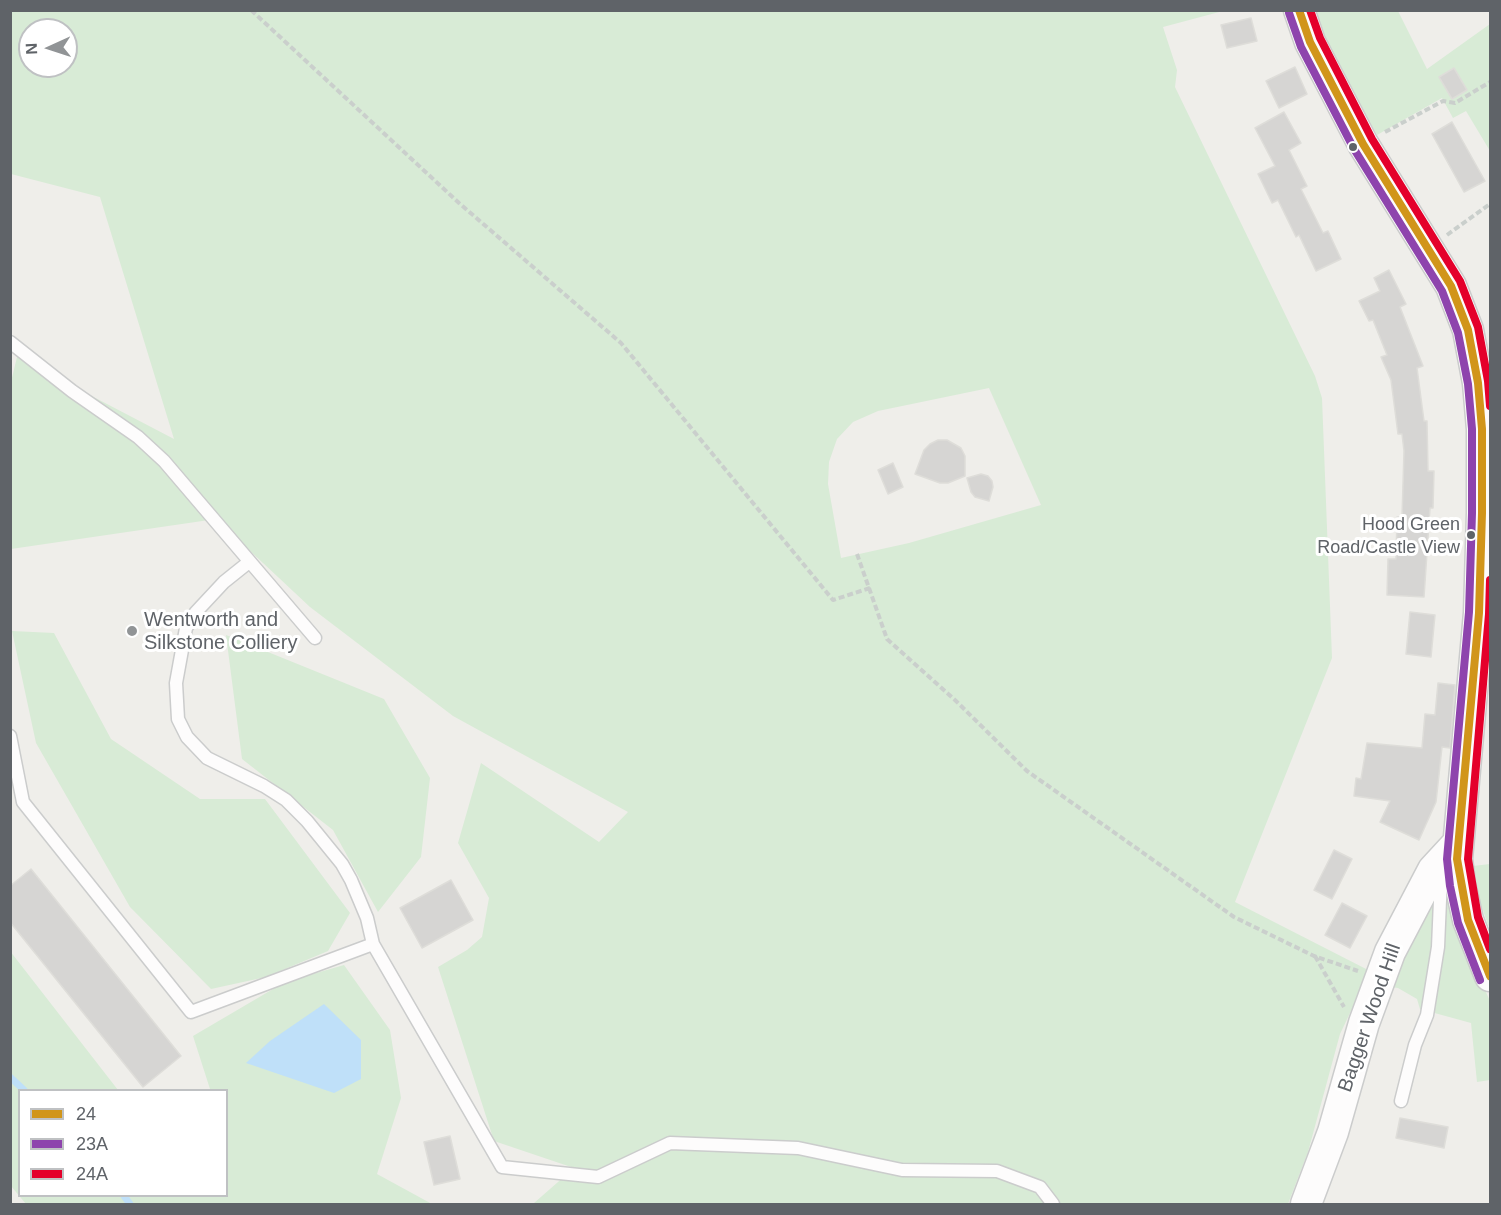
<!DOCTYPE html>
<style>
body{margin:0}
#map{position:relative;width:1501px;height:1215px;overflow:hidden;background:#efeeea;font-family:Helvetica,sans-serif}
canvas{display:block}
.frame{position:absolute;inset:0;border:12px solid #5f6368;pointer-events:none}
.legend{position:absolute;left:18px;top:1089px;width:210px;height:108px;box-sizing:border-box;background:#fff;border:2px solid #bfc1c3;margin:0;padding:8px 10px;list-style:none;font-size:18px;color:#5f6368}
.legend li{display:flex;align-items:center;gap:12px;height:30px}
.legend b{width:30px;border:2px solid #bfc1c3}
.north{position:absolute;left:18px;top:18px;width:60px;height:60px;box-sizing:border-box;background:#fff;border:2px solid #bfc1c3;border-radius:50%;rotate:267deg;font-size:16px;font-weight:700;line-height:24px;text-align:center;color:#5f6368}
.north::after{content:'';display:block;margin:auto;width:21px;height:27px;background:#919496;clip-path:polygon(50% 0,100% 100%,50% 72%,0 100%)}
</style>
<div id="map">
<canvas width="1501" height="1215"></canvas>
<div class="frame"></div>
<ul class="legend">
<li><b style="height:8px;background:#d1951a"></b>24</li>
<li><b style="height:8px;background:#8e44ad"></b>23A</li>
<li><b style="height:8px;background:#e4002b"></b>24A</li>
</ul>
<div class="north">N</div>
</div>
<script>
const ctx = document.querySelector('canvas').getContext('2d');
ctx.lineJoin = 'round';
function fill(path, color) { ctx.fillStyle = color; ctx.fill(path, 'evenodd'); }
const toPath = rows => new Path2D(rows.map(r => 'M' + r).join(''));
function stroke(path, color, width, dash) { ctx.strokeStyle = color; ctx.lineWidth = width; ctx.lineCap = dash ? 'butt' : 'round'; ctx.setLineDash(dash || []); ctx.stroke(path); }
function label(font, color, halo, rows, align = 'center') {
  ctx.font = font + ' Helvetica,sans-serif'; ctx.lineWidth = 6; ctx.setLineDash([]); ctx.textBaseline = 'middle'; ctx.strokeStyle = halo; ctx.fillStyle = color; for (const [text, x, y, turn = 0] of rows) {
    ctx.save(); ctx.translate(x, y); ctx.rotate((+turn || 0) * Math.PI / 180); ctx.textAlign = isNaN(turn) ? turn : align; if (halo) ctx.strokeText(text, 0, 0); ctx.fillText(text, 0, 0); ctx.restore();
  }
}
fill(toPath([
 [10,11,1223,11,1163,27,1177,70,1175,87,1315,376,1322,398,1332,658,1235,902,1370,971,1340,1034,1308,1152,1288,1204,463,1204,534,1203,574,1168,494,1141,438,967,467,950,482,937,489,898,458,843,481,763,599,842,628,812,453,716,310,607,216,519,11,549,10,386,17,357,174,439,100,197,11,174],
 [30,30,66,30,66,66,30,66],
 [989,388,1041,505,909,543,841,558,828,484,829,462,837,439,853,422,878,411],
 [1315,11,1398,11,1427,69,1490,24,1490,151,1466,111,1453,118,1442,98,1377,135,1320,33],
 [12,631,54,633,111,739,200,799,265,799,350,913,328,951,266,977,211,989,130,907,36,743],
 [226,635,384,699,430,778,421,857,378,912,333,830,242,759],
 [1490,864,1490,928,1488,925,1476,890,1473,866],
 [1445,884,1475,968,1490,1001,1490,1080,1477,1082,1471,1023,1420,1009,1417,999,1398,988,1391,987,1432,892],
 [10,951,118,1090,20,1090,20,1196,226,1196,226,1090,208,1090,210,1089,193,1036,285,982,344,965,390,1030,401,1098,377,1174,432,1204,26,1204,11,1186]
]), '#d8ebd6');
fill(toPath([
 [324,1004,361,1040,361,1079,334,1093,246,1063,270,1041]
]), '#bfe0f9');
stroke(toPath([
 [10,1077,24,1090],
 [124,1196,130,1204]
]), '#bfe0f9', 7);
const building = toPath([
 [1251,18,1257,41,1227,48,1221,25,1251,18],
 [1295,67,1307,94,1279,108,1266,81,1295,67],
 [1454,68,1467,90,1452,99,1439,77,1454,68],
 [1284,112,1301,143,1289,150,1307,186,1301,189,1323,233,1328,231,1341,259,1316,271,1299,235,1296,237,1278,200,1272,203,1258,174,1275,166,1255,128,1284,112],
 [1452,122,1485,181,1464,192,1432,134,1452,122],
 [1389,270,1406,304,1400,307,1423,366,1417,368,1424,421,1427,421,1428,471,1434,471,1433,508,1430,508,1424,597,1387,595,1388,559,1396,559,1397,517,1402,517,1404,451,1402,434,1398,434,1391,380,1381,357,1387,355,1373,320,1369,321,1359,301,1380,291,1374,278,1389,270],
 [938,440,947,440,961,448,965,456,965,476,948,483,940,483,915,474,924,450,930,444,938,440],
 [893,463,903,487,888,494,878,470,893,463],
 [981,474,988,476,992,481,993,487,989,501,975,497,971,492,967,478,981,474],
 [1410,612,1435,615,1431,657,1406,654,1410,612],
 [1438,683,1455,685,1450,748,1442,747,1436,802,1419,840,1380,822,1390,801,1354,796,1356,778,1361,779,1367,743,1422,748,1425,714,1435,715,1438,683],
 [1334,850,1352,859,1332,899,1314,890,1334,850],
 [31,869,181,1056,143,1087,10,922,10,886,31,869],
 [451,880,473,920,422,948,400,908,451,880],
 [1342,903,1367,916,1350,948,1325,935,1342,903],
 [1400,1118,1448,1127,1444,1148,1396,1138,1400,1118],
 [450,1136,460,1179,434,1185,424,1142,450,1136]
]);
fill(building, '#d6d5d3');
stroke(building, '#deddd9', 1.5);
const service = toPath([
 [10,342,72,391,138,437,164,461,315,638],
 [249,562,224,582,196,612,186,628,176,683,178,719,187,737,207,758,264,786,286,800,307,821,342,864,351,880,367,918,373,944],
 [10,736,23,802,191,1012,373,944,502,1167,598,1177,670,1143,798,1148,902,1170,997,1171,1040,1187,1053,1204],
 [1401,1101,1415,1045,1427,1015,1438,947,1441,877]
]);
const tertiary = toPath([
 [1299,10,1310,42,1363,144,1451,286,1468,330,1478,383,1482,429,1482,513,1479,613,1457,859,1460,884,1468,920,1490,976],
 [1306,1204,1333,1132,1364,1023,1390,952,1433,870,1457,844]
]);
stroke(service, '#cbcccc', 15);
stroke(tertiary, '#cbcccc', 33);
stroke(toPath([
 [251,10,459,203,621,343,833,600,870,588],
 [1385,132,1443,101,1455,103,1490,82],
 [1447,235,1490,204],
 [857,554,887,639,956,701,1027,771,1234,917,1314,956,1358,971],
 [1315,956,1344,1007]
]), '#cacfcc', 4, [6, 3]);
stroke(service, '#fdfcfc', 12);
stroke(tertiary, '#fdfcfc', 30);
stroke(toPath([
 [1299,10,1310,42,1363,144,1451,286,1468,330,1478,383,1482,429,1482,513,1479,613,1457,859,1468,920,1490,976]
]), '#d1951a', 8);
stroke(toPath([
 [1289,13,1301,47,1354,149,1442,291,1458,333,1468,384,1472,429,1472,513,1469,612,1447,859,1450,886,1458,923,1480,980]
]), '#8e44ad', 8);
stroke(toPath([
 [1310,10,1320,38,1372,139,1460,281,1478,327,1488,381,1490,406],
 [1490,580,1489,614,1468,859,1478,917,1490,949]
]), '#e4002b', 8);
for (const [x, y, r, color] of [
 [1353,147,5,"#5f6368"],
 [1471,535,5,"#5f6368"],
 [132,631,6,"#919496"]
]) { const dot = new Path2D(); dot.arc(x, y, r, 0, 2 * Math.PI); ctx.fillStyle = color; ctx.fill(dot); stroke(dot, '#fff', 2); }
label('18px', '#5f6368', '#fff', [
 ["Hood Green",1460,525],
 ["Road/Castle View",1460,548]
], 'right');
label('20px', '#5f6368', '#fff', [
 ["Wentworth and",144,620],
 ["Silkstone Colliery",144,643]
], 'left');
label('20px', '#5f6368', '#fff', [
 ["Bagger Wood Hill",1370,1018,-71]
]);
</script>
